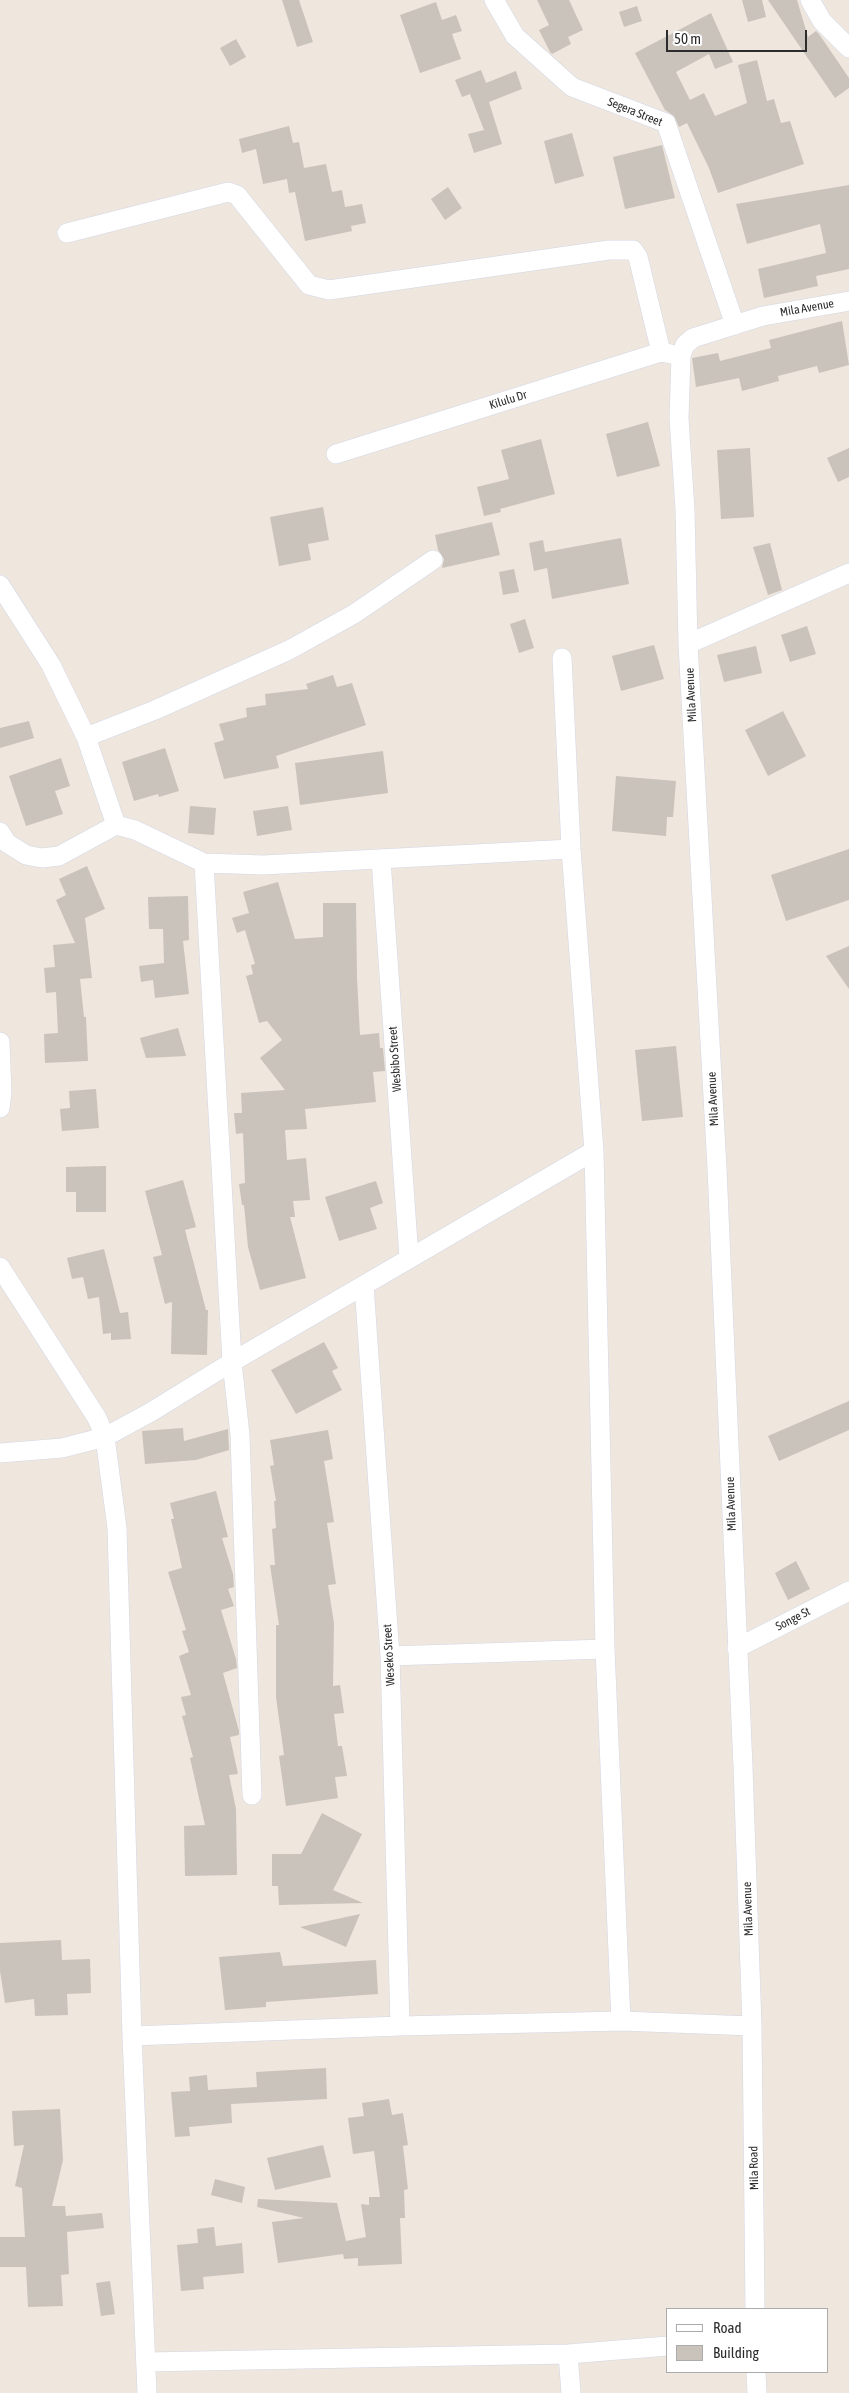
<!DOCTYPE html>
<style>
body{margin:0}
#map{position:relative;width:849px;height:2393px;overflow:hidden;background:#efe6dd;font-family:"Asap Condensed",sans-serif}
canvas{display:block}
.legend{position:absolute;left:666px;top:2308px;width:162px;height:65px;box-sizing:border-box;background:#fff;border:1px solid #ababab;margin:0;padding:6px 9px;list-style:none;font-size:15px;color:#2c2c2c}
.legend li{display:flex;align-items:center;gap:10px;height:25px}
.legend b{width:25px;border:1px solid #ababab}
.scale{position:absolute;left:666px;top:30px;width:141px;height:22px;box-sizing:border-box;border:2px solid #2c2c2c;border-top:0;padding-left:6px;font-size:15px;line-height:18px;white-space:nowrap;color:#2c2c2c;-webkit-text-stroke:4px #fff;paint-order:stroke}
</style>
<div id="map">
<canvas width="849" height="2393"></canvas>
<ul class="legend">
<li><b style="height:6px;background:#fff"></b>Road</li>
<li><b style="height:14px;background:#cac3bc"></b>Building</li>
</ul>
<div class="scale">50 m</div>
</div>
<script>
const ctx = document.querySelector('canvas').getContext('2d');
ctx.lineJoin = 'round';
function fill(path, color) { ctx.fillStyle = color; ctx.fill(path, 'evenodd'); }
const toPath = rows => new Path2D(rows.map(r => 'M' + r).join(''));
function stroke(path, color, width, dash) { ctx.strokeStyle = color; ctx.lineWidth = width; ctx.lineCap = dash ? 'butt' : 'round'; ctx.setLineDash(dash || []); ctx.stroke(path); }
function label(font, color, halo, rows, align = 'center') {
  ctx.font = font + ' "Asap Condensed",sans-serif'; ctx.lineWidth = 4.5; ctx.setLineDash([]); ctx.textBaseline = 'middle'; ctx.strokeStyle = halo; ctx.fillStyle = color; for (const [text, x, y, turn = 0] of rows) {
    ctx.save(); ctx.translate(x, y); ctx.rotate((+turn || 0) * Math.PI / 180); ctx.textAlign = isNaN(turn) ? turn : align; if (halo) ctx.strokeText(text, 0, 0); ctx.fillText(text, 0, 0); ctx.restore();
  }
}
fill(toPath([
 [282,0,299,0,313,42,297,47],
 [537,0,569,0,583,30,568,37,571,44,552,54,550,52,539,30,549,25],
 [742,0,762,0,766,17,748,22],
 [768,0,797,0,808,37,816,31,819,34,849,78,849,88,835,98],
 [436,2,442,20,456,15,462,31,452,34,461,59,420,73,400,15],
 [637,6,642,21,624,27,619,12],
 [711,13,733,62,715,69,709,54,676,72,690,100,704,93,715,116,747,103,738,65,757,60,767,101,774,99,781,123,790,121,804,164,718,193,709,168,687,123,679,127,674,116,665,110,635,53],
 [236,39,246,57,230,66,220,48],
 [481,70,486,83,516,71,522,89,489,102,502,144,474,153,468,134,484,130,470,94,462,97,455,80],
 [289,126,293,143,299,142,304,168,326,164,332,192,342,190,345,207,362,204,366,223,351,226,352,231,305,241,295,192,289,193,287,179,263,184,256,149,242,153,239,139],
 [572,133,584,176,555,184,544,141],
 [662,145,675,198,625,209,613,157],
 [849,185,849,269,816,276,818,286,764,298,758,269,826,253,820,224,747,244,736,204],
 [448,187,462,208,445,220,431,199],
 [842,321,849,365,819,373,817,366,778,376,779,381,742,391,739,378,696,387,692,358,718,353,720,361,771,348,769,340],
 [648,422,660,466,617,477,606,434],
 [541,439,555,494,500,509,501,512,484,516,477,487,509,479,501,450],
 [750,448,754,517,721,519,717,450],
 [849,448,849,477,838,482,827,458],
 [323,507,329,540,308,544,311,560,279,566,270,517],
 [492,522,500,555,442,568,444,559,438,550,435,535],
 [621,538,629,584,552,599,547,568,534,571,529,543,543,540,545,552],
 [770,543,782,590,768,595,753,547],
 [514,569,519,592,503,595,499,572],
 [525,619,534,648,519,653,510,624],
 [807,626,816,654,790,662,781,635],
 [654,645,664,679,621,691,612,656],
 [756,646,762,673,724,682,717,655],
 [333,675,337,687,352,683,366,725,276,756,279,768,224,779,214,743,224,740,219,724,247,717,246,708,266,705,265,694,308,689,306,684],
 [783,711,806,756,768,776,745,730],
 [29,721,34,738,0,748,0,728],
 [165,748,179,791,159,797,158,794,134,801,122,762],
 [383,751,388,793,300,805,295,763],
 [61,758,70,786,55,791,63,814,26,826,9,776],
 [616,776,676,781,673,817,667,817,666,836,612,831],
 [190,806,216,808,214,835,188,833],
 [288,806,292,830,257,836,253,811],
 [849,849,849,900,786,921,771,875],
 [87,866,105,909,85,918,92,978,80,979,84,1017,86,1017,88,1061,45,1063,44,1034,58,1033,56,992,46,993,44,968,55,967,53,945,75,943,56,900,66,895,59,879],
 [278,882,295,939,323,937,323,903,356,903,357,978,360,1035,379,1033,380,1048,383,1048,385,1071,373,1072,376,1102,305,1109,307,1129,285,1130,287,1160,306,1158,310,1200,293,1201,295,1217,290,1217,306,1278,260,1290,248,1247,244,1205,242,1205,239,1184,245,1183,243,1133,236,1134,234,1113,242,1113,241,1093,285,1090,260,1058,282,1040,267,1021,259,1023,246,976,253,974,251,965,255,964,245,930,237,933,232,918,249,913,243,892],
 [188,896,189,940,183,941,189,994,155,998,153,980,141,982,139,966,164,963,163,929,149,929,148,897],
 [849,946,849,989,826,956],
 [178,1028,186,1056,146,1058,140,1038],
 [676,1046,683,1117,642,1121,635,1050],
 [96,1089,99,1128,62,1131,60,1109,70,1108,69,1091],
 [106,1166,106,1212,76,1212,76,1192,66,1192,66,1167],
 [183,1180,196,1227,185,1230,206,1310,208,1310,207,1355,171,1354,172,1302,165,1304,153,1257,162,1255,145,1191],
 [376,1181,383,1203,370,1208,377,1229,339,1241,325,1197],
 [104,1249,120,1313,128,1312,131,1339,111,1340,111,1333,103,1334,99,1297,88,1299,83,1277,72,1279,67,1258],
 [324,1342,338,1368,332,1371,342,1390,296,1414,271,1370],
 [849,1401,849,1430,779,1461,768,1436],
 [183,1428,184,1441,228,1429,229,1450,196,1460,145,1464,142,1431],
 [328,1430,333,1459,324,1461,334,1522,327,1523,336,1584,328,1585,334,1623,333,1686,340,1685,344,1713,334,1714,338,1746,342,1746,347,1776,335,1777,338,1798,286,1806,279,1756,284,1755,276,1697,276,1625,279,1625,270,1565,275,1565,272,1529,276,1528,274,1501,276,1501,270,1466,274,1465,270,1440],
 [216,1491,228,1537,222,1538,233,1574,234,1587,228,1589,234,1606,221,1610,236,1659,237,1668,223,1673,239,1731,239,1735,230,1737,238,1774,229,1775,236,1809,237,1875,185,1876,184,1826,205,1825,190,1758,193,1757,182,1716,186,1715,181,1697,191,1695,179,1656,189,1652,182,1631,186,1630,168,1572,182,1568,171,1519,174,1519,170,1503],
 [796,1561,810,1589,788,1600,775,1573],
 [322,1813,362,1834,333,1890,363,1903,279,1905,278,1886,272,1886,272,1854,301,1854],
 [360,1914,346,1947,300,1927],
 [61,1940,62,1960,90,1959,91,1993,67,1994,68,2015,35,2016,34,1999,5,2003,0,1971,0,1943],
 [280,1952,283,1966,376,1960,378,1994,266,2002,266,2007,225,2010,219,1957],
 [326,2068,327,2099,231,2104,232,2123,189,2127,190,2136,175,2137,171,2092,190,2091,189,2077,207,2075,208,2090,257,2087,256,2072],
 [389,2099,392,2115,403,2113,408,2145,403,2146,408,2189,404,2190,405,2218,400,2218,402,2264,358,2266,358,2258,344,2259,343,2254,278,2263,272,2222,304,2218,257,2207,258,2199,337,2203,346,2241,366,2237,361,2204,369,2205,369,2197,380,2197,374,2151,353,2154,348,2118,364,2116,362,2103],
 [60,2109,63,2160,52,2206,65,2206,66,2216,102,2213,104,2228,67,2232,69,2274,61,2275,63,2306,28,2307,26,2267,0,2267,0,2237,25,2237,22,2188,15,2186,24,2145,14,2146,12,2111],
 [323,2145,331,2177,275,2190,267,2158],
 [215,2179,245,2187,242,2203,211,2195],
 [214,2227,216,2246,242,2243,244,2273,203,2277,204,2289,181,2291,177,2245,198,2243,197,2229],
 [110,2281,115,2314,101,2316,96,2283]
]), '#cac3bc');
const minor = toPath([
 [494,0,515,36,572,87,666,123,735,325],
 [810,0,822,21,849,48],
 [67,233,228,192,237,195,309,285,329,290,609,250,633,250,638,257,661,352],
 [336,454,661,352,671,354],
 [0,585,51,665,86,737,116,825],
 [688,644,849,573],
 [562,658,571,849,594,1151,605,1649,621,2021],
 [86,737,155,710,289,650,354,614,433,560],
 [0,832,7,843,26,855,42,858,59,856,116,825,135,830,204,863,263,865,571,849],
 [381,860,409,1258],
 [204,863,232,1362,240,1435,252,1795],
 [0,1042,2,1093,0,1108],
 [0,1267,97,1418,105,1437,117,1528,132,2036,147,2393],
 [364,1285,390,1656,400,2026],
 [0,1453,62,1448,105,1437,151,1412,232,1362,594,1151],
 [737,1648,849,1591],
 [390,1656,605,1649],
 [132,2036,400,2026,621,2021,752,2026],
 [755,2309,752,2026,743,1767,717,1168,688,644,685,510,679,418,681,355,685,345,693,338,763,316,849,301],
 [568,2354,571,2393],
 [146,2362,568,2354,668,2346],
 [756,2372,757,2393]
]);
stroke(minor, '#d2d7e6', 20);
stroke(minor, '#fff', 19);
label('12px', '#2c2c2c', '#fff', [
 ["Segera Street",635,112,22],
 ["Mila Avenue",807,308,-10],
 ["Kilulu Dr",508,400,-17],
 ["Mila Avenue",691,695,-93],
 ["Wesbibo Street",395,1059,-94],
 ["Mila Avenue",713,1099,-93],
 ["Mila Avenue",731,1504,-92],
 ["Songe St",793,1619,-27],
 ["Weseko Street",389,1655,-93],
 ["Mila Avenue",748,1909,-92],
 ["Mila Road",754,2168,-91]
]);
</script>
